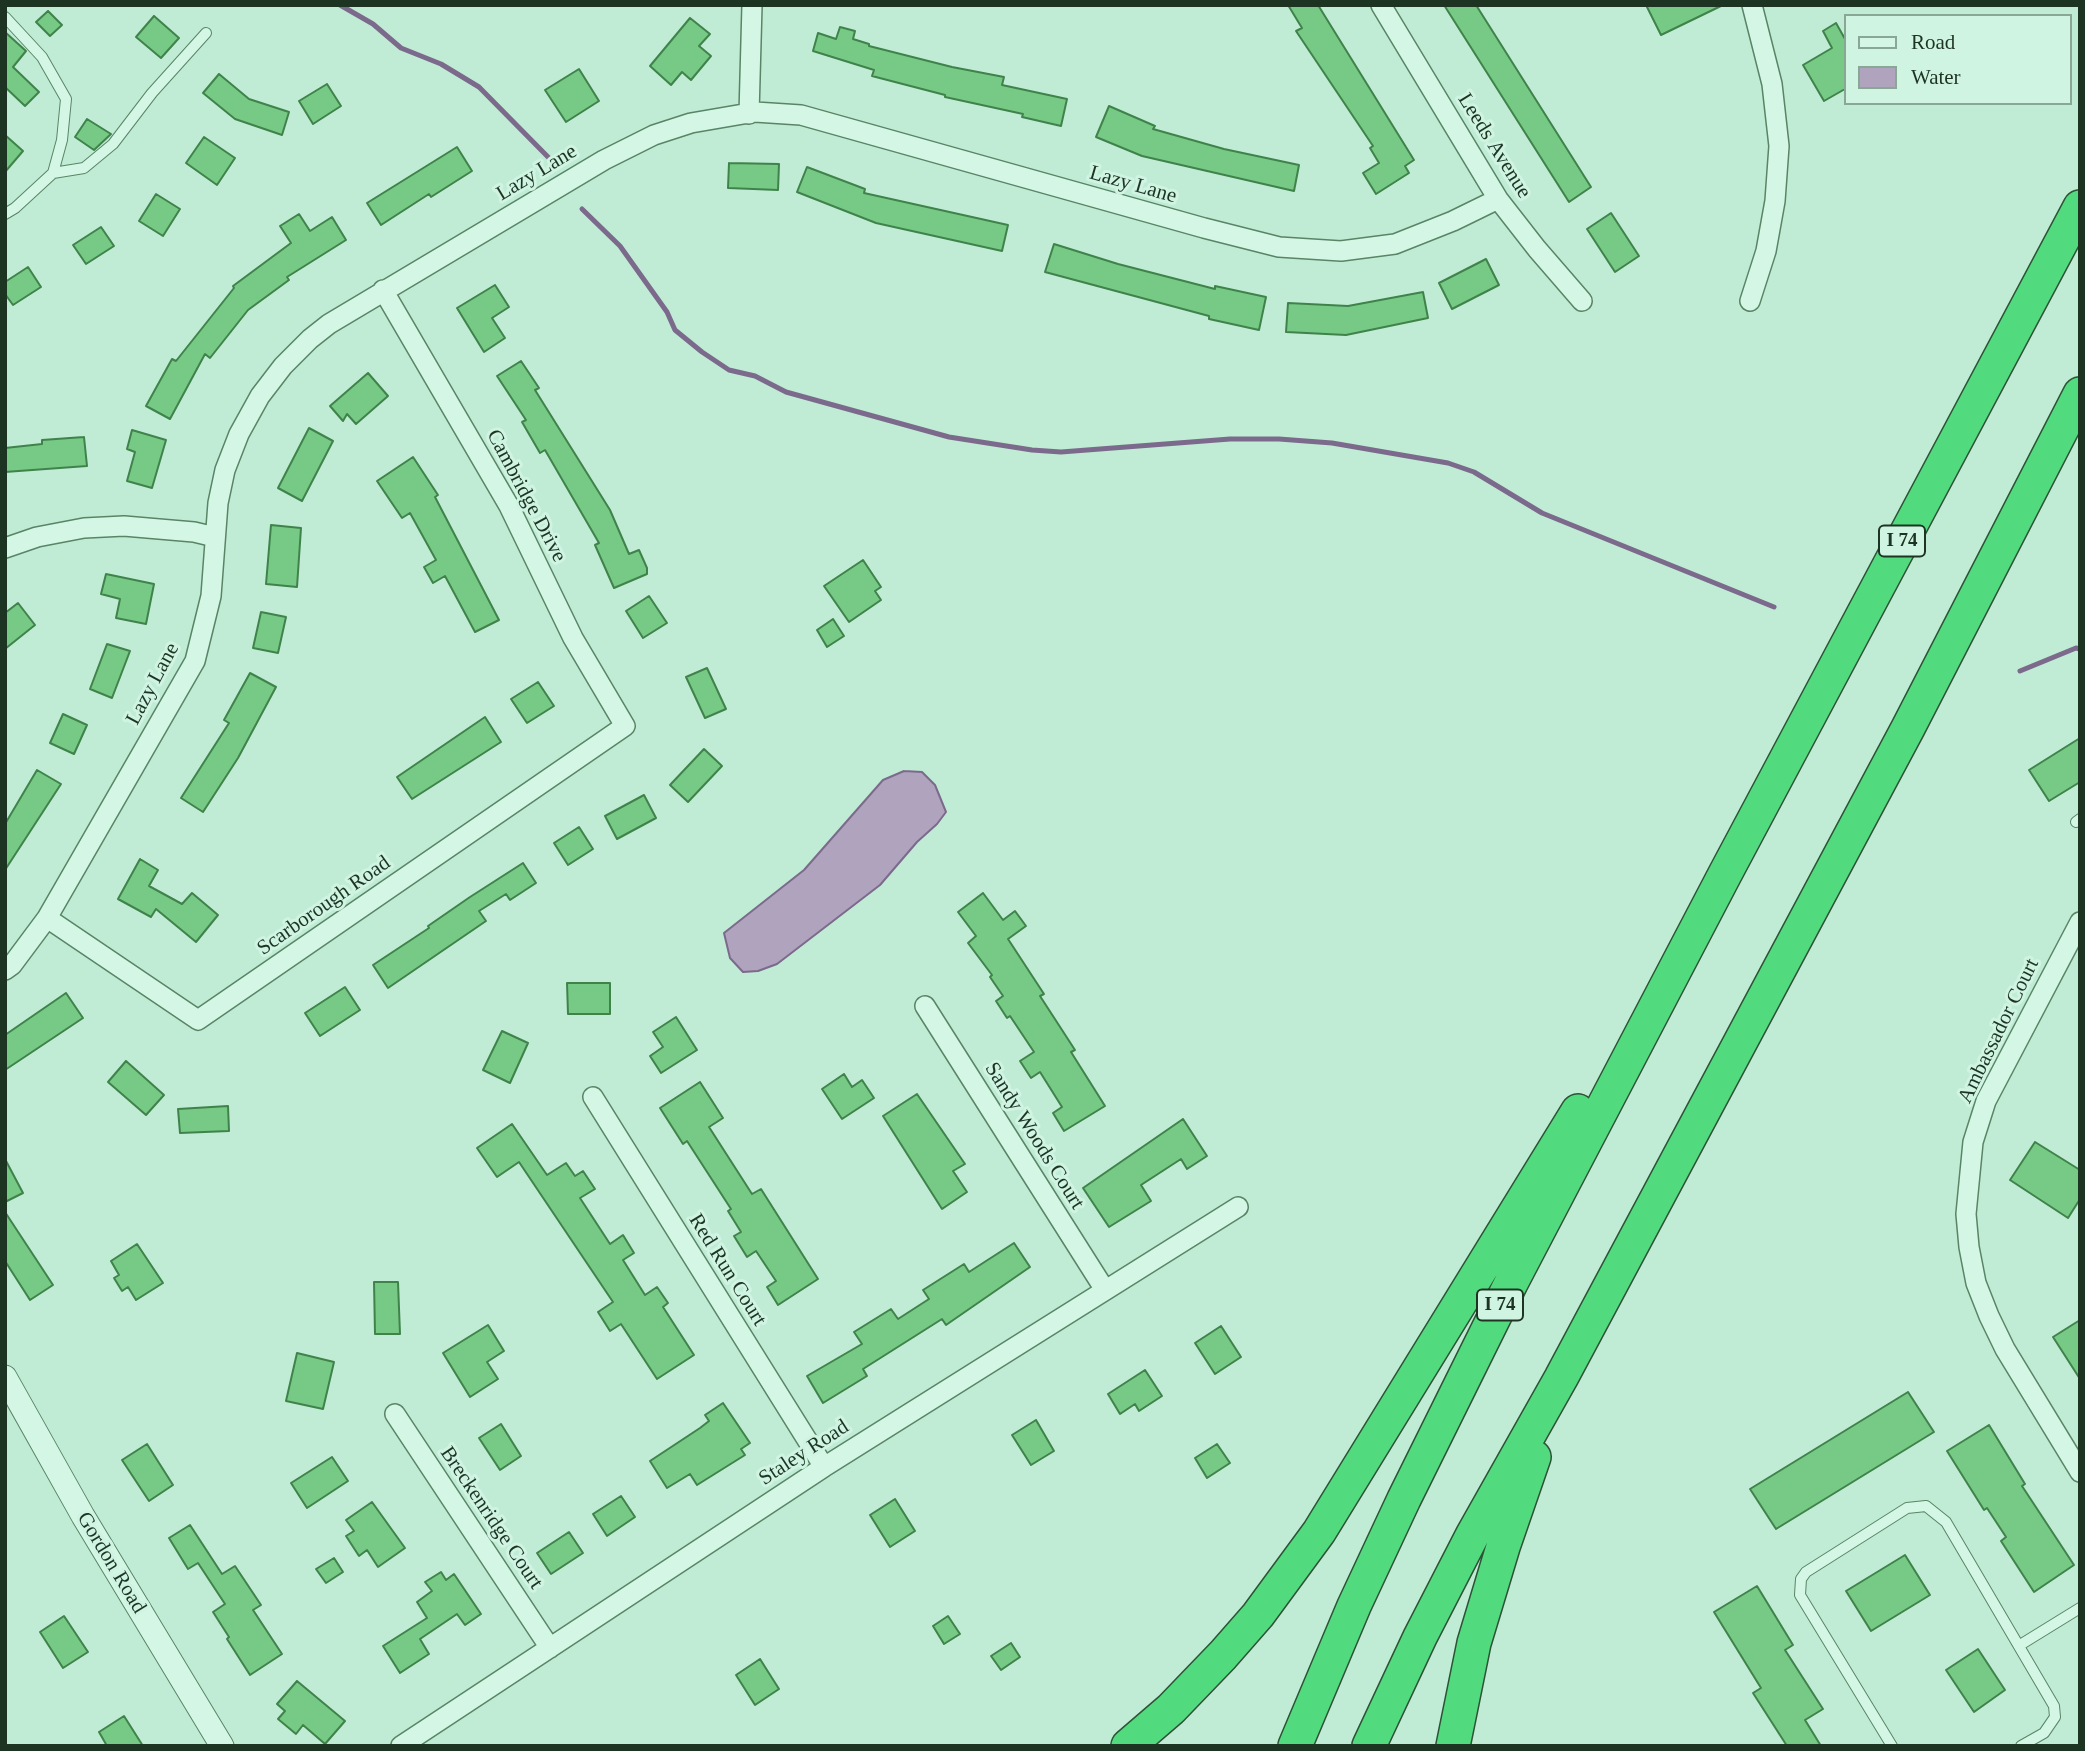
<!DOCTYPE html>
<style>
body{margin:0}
#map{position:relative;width:2085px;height:1751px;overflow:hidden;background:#c0ecd5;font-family:Georgia,serif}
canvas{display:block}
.frame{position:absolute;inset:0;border:7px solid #1d3423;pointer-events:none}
.legend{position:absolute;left:1844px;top:14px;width:228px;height:91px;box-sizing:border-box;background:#cff4e1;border:2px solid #88a795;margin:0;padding:9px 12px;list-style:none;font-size:21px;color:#1d3423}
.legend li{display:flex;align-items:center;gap:14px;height:35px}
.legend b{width:35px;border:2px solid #88a795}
</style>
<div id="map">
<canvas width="2085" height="1751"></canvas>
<div class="frame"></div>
<ul class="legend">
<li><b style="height:9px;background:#d3f7e4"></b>Road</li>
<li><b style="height:19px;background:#b0a3be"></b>Water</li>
</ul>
</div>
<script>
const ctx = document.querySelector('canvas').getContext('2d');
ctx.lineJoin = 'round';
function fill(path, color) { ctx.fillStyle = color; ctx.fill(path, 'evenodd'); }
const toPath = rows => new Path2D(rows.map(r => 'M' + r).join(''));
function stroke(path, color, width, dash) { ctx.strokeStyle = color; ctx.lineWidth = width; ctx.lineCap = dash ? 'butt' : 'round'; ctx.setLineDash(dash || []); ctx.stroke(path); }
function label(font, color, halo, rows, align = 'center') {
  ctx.font = font + ' Georgia,serif'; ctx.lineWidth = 6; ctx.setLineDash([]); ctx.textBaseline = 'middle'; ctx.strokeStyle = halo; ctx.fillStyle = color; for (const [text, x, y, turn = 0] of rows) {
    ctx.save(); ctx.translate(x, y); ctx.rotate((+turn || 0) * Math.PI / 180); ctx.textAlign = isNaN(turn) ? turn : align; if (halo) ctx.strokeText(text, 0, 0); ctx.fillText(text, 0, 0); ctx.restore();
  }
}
const water = toPath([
 [904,771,922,772,935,785,946,812,937,824,917,842,880,885,777,964,758,971,743,972,730,958,724,933,804,870,883,780,904,771]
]);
fill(water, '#b0a3be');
stroke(water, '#7c6a8c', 2);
stroke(toPath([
 [340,5,373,24,401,48,441,64,479,87,549,158],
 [582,209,620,246,667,312,675,330,702,352,729,370,755,376,786,392,949,437,1032,450,1061,452,1230,439,1279,439,1332,443,1448,463,1474,472,1542,513,1774,607],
 [2020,671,2076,648,2080,649]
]), '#7c6a8c', 5);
const building = toPath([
 [1288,5,1318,5,1414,160,1405,166,1409,173,1376,194,1363,173,1379,163,1370,148,1373,146,1296,31,1302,28,1288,5],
 [1444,5,1476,5,1591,187,1569,202,1444,5],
 [1646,5,1723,5,1661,35,1646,5],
 [48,11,62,25,50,36,36,22,48,11],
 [154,16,179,38,161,58,136,37,154,16],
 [690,18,710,34,699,46,711,56,691,80,682,72,671,85,650,66,690,18],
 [1836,23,1845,39,1845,89,1824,101,1803,65,1832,48,1823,31,1836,23],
 [840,27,855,31,853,39,869,44,869,46,952,67,1004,77,1002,85,1067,99,1061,126,1022,117,1023,114,945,97,945,95,872,76,874,70,813,51,818,33,836,39,840,27],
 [5,32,26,51,13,67,39,92,25,106,5,87,5,32],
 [579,69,599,101,566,122,545,90,579,69],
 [219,74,249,99,289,112,282,135,235,119,203,93,219,74],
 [327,84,341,106,313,124,299,101,327,84],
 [1109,106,1155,126,1153,129,1224,149,1299,165,1294,191,1142,156,1096,137,1109,106],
 [87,119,111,134,94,150,75,137,87,119],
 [5,135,23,151,5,172,5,135],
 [204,137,235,158,217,185,186,163,204,137],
 [457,147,472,171,431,197,429,194,381,225,367,203,457,147],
 [729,163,779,164,778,190,728,188,729,163],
 [807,167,865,189,864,193,1008,225,1002,251,876,223,797,192,807,167],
 [156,194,180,209,163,236,139,221,156,194],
 [1611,213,1639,256,1615,272,1587,229,1611,213],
 [299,214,310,231,332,217,346,240,287,277,289,280,248,310,210,358,205,354,170,419,146,406,172,359,176,361,234,288,233,286,291,243,280,226,299,214],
 [101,227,114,246,86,264,73,245,101,227],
 [1054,244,1118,264,1215,289,1215,286,1266,297,1259,330,1209,319,1209,316,1045,272,1054,244],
 [1486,259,1499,285,1452,309,1439,283,1486,259],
 [28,267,41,287,13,305,5,294,5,282,28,267],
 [495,285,509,307,492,318,505,338,484,352,457,308,495,285],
 [1423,292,1428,318,1346,335,1286,332,1288,303,1348,306,1423,292],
 [521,361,539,388,535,390,610,510,629,554,639,550,647,568,647,574,614,588,595,545,599,543,545,450,540,453,522,422,526,420,497,376,521,361],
 [368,373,388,396,356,424,347,414,343,421,330,406,368,373],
 [309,428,333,441,302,501,278,488,309,428],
 [132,430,166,440,152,488,127,481,135,452,127,449,132,430],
 [84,437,87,466,5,472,5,448,42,444,42,440,84,437],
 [413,457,438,495,435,497,499,620,475,632,445,576,433,583,424,567,436,560,410,513,402,518,377,481,413,457],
 [271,525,301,528,297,587,266,584,271,525],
 [863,560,881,587,875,591,881,600,849,622,824,586,863,560],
 [106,574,154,584,146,624,116,618,120,599,101,594,106,574],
 [649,596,667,623,643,638,626,611,649,596],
 [18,603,35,625,5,649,5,613,18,603],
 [261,612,286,617,278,653,253,648,261,612],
 [833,619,844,636,827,647,817,630,833,619],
 [107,644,130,651,112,698,90,689,107,644],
 [707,668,726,709,705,718,686,677,707,668],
 [250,673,276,687,238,758,203,812,181,798,229,723,224,720,250,673],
 [538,682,554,706,527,723,511,699,538,682],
 [63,714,87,725,74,754,50,743,63,714],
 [485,717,501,742,412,799,397,777,485,717],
 [2080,738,2080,782,2049,801,2029,770,2080,738],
 [704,749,722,766,688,802,670,785,704,749],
 [37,770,61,784,5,870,5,824,37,770],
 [644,795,656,818,617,839,605,816,644,795],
 [579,827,593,849,568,865,554,843,579,827],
 [140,859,158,870,149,886,182,904,192,893,218,915,196,942,156,909,151,917,118,899,140,859],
 [523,863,536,883,510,900,506,894,479,911,486,921,388,988,373,965,429,928,428,926,470,897,523,863],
 [983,893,1003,920,1015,911,1026,926,1008,939,1044,994,1040,996,1075,1050,1071,1052,1105,1106,1064,1131,1053,1113,1062,1107,1040,1072,1031,1078,1020,1061,1034,1052,1010,1016,1007,1018,996,1001,1003,996,990,977,992,975,968,943,976,936,958,912,983,893],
 [567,983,610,983,610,1014,568,1014,567,983],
 [345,987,360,1010,320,1036,305,1013,345,987],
 [66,993,83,1018,5,1070,5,1035,66,993],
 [676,1017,697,1050,661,1073,650,1056,663,1047,653,1032,676,1017],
 [502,1031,528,1043,510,1083,483,1070,502,1031],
 [126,1061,164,1095,146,1115,108,1082,126,1061],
 [844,1074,852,1087,862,1080,874,1098,842,1119,822,1089,844,1074],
 [700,1082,723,1118,709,1127,752,1194,761,1189,818,1279,778,1305,767,1287,776,1281,756,1251,747,1257,734,1236,741,1232,728,1211,731,1209,687,1141,683,1144,660,1108,700,1082],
 [917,1094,965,1164,953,1171,967,1192,942,1209,883,1116,917,1094],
 [228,1106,229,1131,180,1133,178,1109,228,1106],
 [1183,1119,1207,1156,1187,1169,1181,1159,1141,1185,1151,1201,1109,1227,1083,1188,1183,1119],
 [512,1124,547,1175,566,1163,575,1176,583,1171,595,1189,580,1198,610,1244,623,1235,634,1253,623,1260,645,1295,657,1287,668,1303,663,1307,694,1355,657,1379,621,1324,610,1331,598,1312,613,1302,519,1162,497,1177,477,1148,512,1124],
 [2035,1142,2080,1170,2080,1199,2068,1218,2010,1180,2035,1142],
 [5,1159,23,1193,5,1202,5,1159],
 [5,1212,53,1285,30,1300,5,1261,5,1212],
 [1014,1243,1030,1267,946,1325,942,1319,863,1369,867,1376,823,1403,807,1376,862,1344,854,1332,891,1309,898,1319,929,1299,923,1290,964,1264,969,1272,1014,1243],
 [137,1244,163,1283,136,1300,128,1287,122,1291,114,1278,119,1275,111,1261,137,1244],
 [374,1282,398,1282,400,1334,375,1334,374,1282],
 [2080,1320,2080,1379,2053,1337,2080,1320],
 [488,1325,504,1351,487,1362,498,1379,470,1397,443,1353,488,1325],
 [1221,1326,1241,1357,1215,1374,1195,1343,1221,1326],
 [297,1353,334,1362,323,1409,286,1401,297,1353],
 [1145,1370,1162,1396,1139,1411,1135,1404,1120,1414,1108,1394,1145,1370],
 [1908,1392,1934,1432,1776,1529,1750,1489,1908,1392],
 [723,1403,750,1443,741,1449,745,1455,697,1485,690,1474,667,1488,650,1461,700,1428,709,1421,705,1415,723,1403],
 [1036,1420,1054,1451,1031,1465,1012,1435,1036,1420],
 [501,1424,521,1456,500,1470,479,1438,501,1424],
 [1989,1425,2025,1484,2022,1486,2074,1565,2034,1592,2001,1541,2006,1537,1987,1508,1984,1510,1947,1451,1989,1425],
 [147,1444,173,1485,149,1501,122,1460,147,1444],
 [1217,1444,1230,1463,1207,1478,1195,1458,1217,1444],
 [332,1457,348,1481,307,1508,291,1483,332,1457],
 [621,1496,635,1517,607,1536,593,1514,621,1496],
 [895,1499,915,1531,890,1547,870,1515,895,1499],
 [372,1502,405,1548,378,1567,367,1550,359,1556,346,1536,354,1531,346,1520,372,1502],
 [190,1525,222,1574,235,1566,261,1605,253,1610,282,1654,250,1675,227,1639,229,1637,213,1612,225,1604,198,1563,188,1569,169,1538,190,1525],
 [569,1532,583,1553,551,1574,537,1553,569,1532],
 [1905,1555,1930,1595,1871,1631,1846,1591,1905,1555],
 [334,1558,343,1572,326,1583,316,1569,334,1558],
 [441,1572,446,1580,454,1574,481,1614,465,1625,457,1614,420,1639,429,1654,400,1673,383,1646,427,1618,417,1602,432,1591,425,1582,441,1572],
 [1757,1586,1793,1645,1785,1650,1823,1709,1805,1720,1821,1746,1787,1746,1753,1693,1761,1688,1714,1612,1757,1586],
 [64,1616,88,1652,63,1668,40,1632,64,1616],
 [948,1616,960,1634,944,1644,933,1626,948,1616],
 [1011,1643,1020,1657,1001,1670,991,1656,1011,1643],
 [1978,1649,2005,1690,1974,1712,1946,1670,1978,1649],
 [760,1659,779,1689,755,1705,736,1675,760,1659],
 [297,1681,345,1721,325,1744,303,1725,296,1734,278,1719,285,1711,277,1704,297,1681],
 [124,1716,143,1746,107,1746,99,1732,124,1716]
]);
fill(building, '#77c986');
stroke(building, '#3f834b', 2);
const service = toPath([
 [5,17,42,57,66,99,62,140,53,173,15,208,5,214],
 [53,173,84,168,113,144,152,93,206,33],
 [2076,822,2080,819],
 [2020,1645,2080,1608],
 [1892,1746,1800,1595,1801,1579,1806,1572,1907,1508,1926,1506,1946,1522,2054,1706,2055,1717,2044,1733,2021,1746]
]);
const minor = toPath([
 [1381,5,1498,199,1537,249,1582,301],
 [749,114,752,5],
 [1750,301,1766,251,1775,201,1779,146,1772,84,1752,5],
 [5,548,37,537,84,528,124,526,194,532,215,537],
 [47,918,198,1020,625,726,573,638,509,506,383,290],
 [2080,922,1986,1101,1973,1142,1966,1214,1969,1247,1976,1283,1989,1316,2005,1349,2080,1472],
 [5,970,12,965,47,918,195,661,211,596,218,503,225,470,239,434,260,396,283,366,310,339,329,324,604,160,654,135,691,123,755,112,801,115,1204,228,1279,247,1341,251,1395,244,1453,221,1498,199],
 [925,1006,1105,1290],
 [593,1097,824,1467],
 [395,1414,550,1648],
 [401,1746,824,1467,1238,1207]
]);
const tertiary = toPath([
 [5,1377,83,1516,222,1746]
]);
const motorway = toPath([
 [1128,1746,1171,1709,1223,1655,1258,1615,1319,1532,1578,1111],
 [1295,1746,1354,1606,1404,1499,1511,1283,1725,874,2080,207],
 [1369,1746,1420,1637,1473,1534,1561,1378,1908,728,2080,394],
 [1453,1746,1474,1643,1503,1547,1534,1457]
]);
stroke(service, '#598466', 12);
stroke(minor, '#598466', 22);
stroke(tertiary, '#598466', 25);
stroke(motorway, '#2d5236', 36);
stroke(service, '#d3f7e4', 10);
stroke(minor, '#d3f7e4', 19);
stroke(tertiary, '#d3f7e4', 23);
stroke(motorway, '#52da7f', 33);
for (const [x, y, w] of [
 [1902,541,46],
 [1500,1305,46]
]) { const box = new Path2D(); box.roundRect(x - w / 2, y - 15.5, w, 31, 5); ctx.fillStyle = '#cff4e1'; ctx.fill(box); stroke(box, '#1d3423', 2); }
label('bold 19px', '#1d3423', null, [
 ["I 74",1902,541],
 ["I 74",1500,1305]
]);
label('21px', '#1d3423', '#cff4e1', [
 ["Leeds Avenue",1494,146,58],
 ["Lazy Lane",537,173,-31],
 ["Lazy Lane",1133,185,16],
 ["Cambridge Drive",526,496,62],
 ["Lazy Lane",153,684,-62],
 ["Scarborough Road",324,906,-35],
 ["Ambassador Court",1999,1031,-64],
 ["Sandy Woods Court",1034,1136,58],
 ["Red Run Court",727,1270,58],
 ["Staley Road",804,1453,-33],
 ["Breckenridge Court",491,1518,56],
 ["Gordon Road",111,1563,59]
]);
</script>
